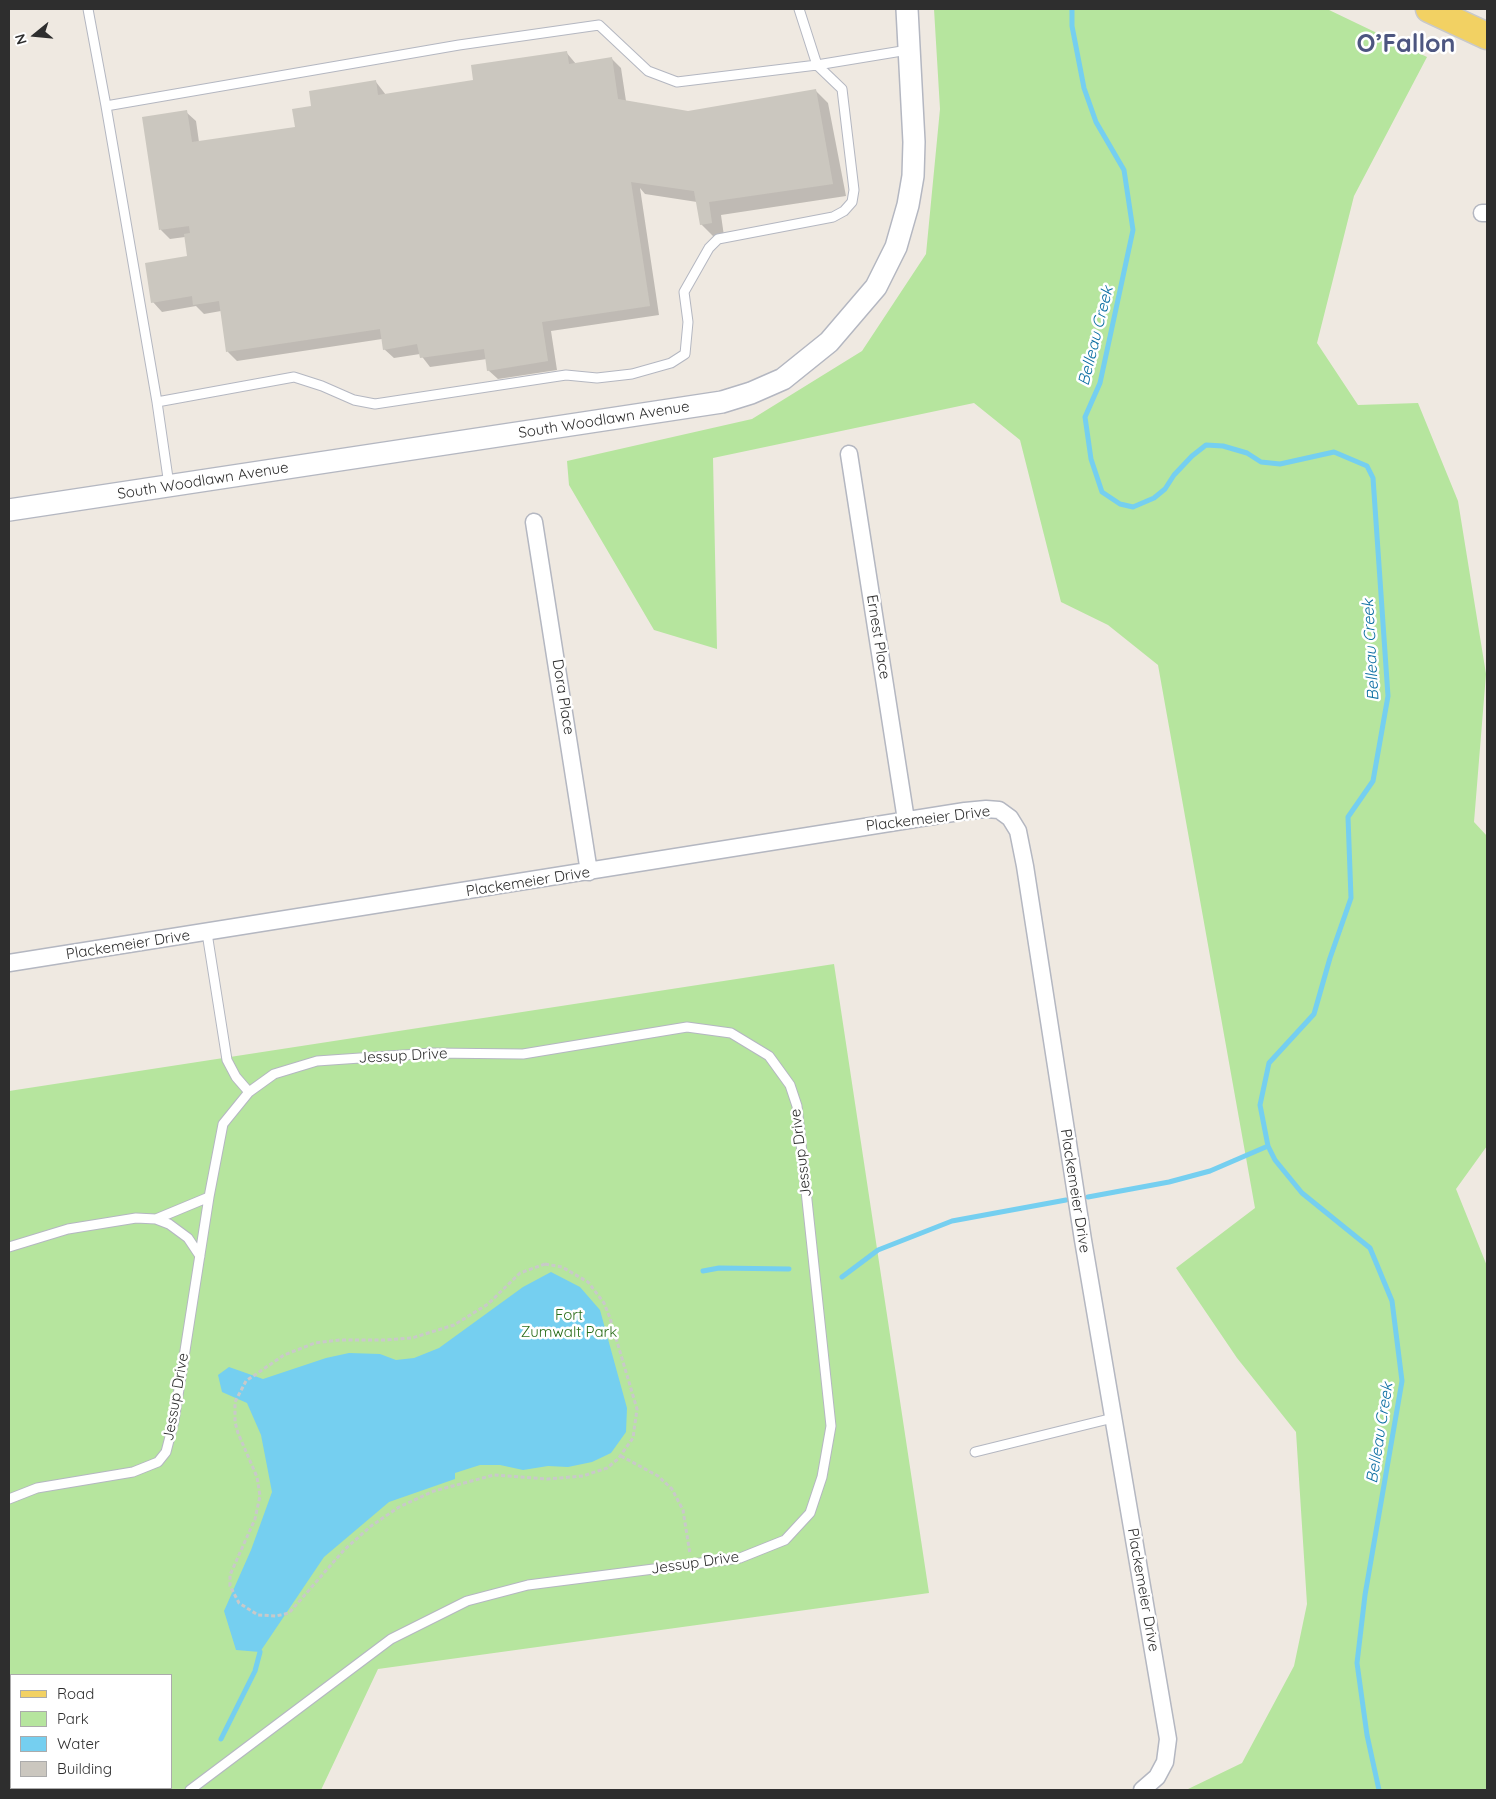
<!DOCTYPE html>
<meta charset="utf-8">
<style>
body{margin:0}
#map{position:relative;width:1496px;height:1799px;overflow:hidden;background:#efe9e1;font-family:Quicksand,sans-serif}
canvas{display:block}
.frame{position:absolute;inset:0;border:10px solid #2e2e2e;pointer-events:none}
.legend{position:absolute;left:10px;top:1674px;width:162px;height:115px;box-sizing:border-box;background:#fff;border:1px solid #ababab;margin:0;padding:6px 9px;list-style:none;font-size:15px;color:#2e2e2e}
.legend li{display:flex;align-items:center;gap:10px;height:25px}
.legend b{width:25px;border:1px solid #ababab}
.north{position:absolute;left:10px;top:10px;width:50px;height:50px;-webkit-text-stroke:4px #fff;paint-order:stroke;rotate:253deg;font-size:14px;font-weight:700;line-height:20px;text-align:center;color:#2e2e2e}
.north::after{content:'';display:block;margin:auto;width:18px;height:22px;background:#2e2e2e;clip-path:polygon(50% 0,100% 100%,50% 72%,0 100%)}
</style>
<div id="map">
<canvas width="1496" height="1799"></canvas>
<div class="frame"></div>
<ul class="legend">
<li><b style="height:6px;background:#f2d163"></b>Road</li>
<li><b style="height:14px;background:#b6e59e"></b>Park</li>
<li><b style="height:14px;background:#75cff0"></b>Water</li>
<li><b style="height:14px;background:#cbc7bf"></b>Building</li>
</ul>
<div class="north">N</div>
</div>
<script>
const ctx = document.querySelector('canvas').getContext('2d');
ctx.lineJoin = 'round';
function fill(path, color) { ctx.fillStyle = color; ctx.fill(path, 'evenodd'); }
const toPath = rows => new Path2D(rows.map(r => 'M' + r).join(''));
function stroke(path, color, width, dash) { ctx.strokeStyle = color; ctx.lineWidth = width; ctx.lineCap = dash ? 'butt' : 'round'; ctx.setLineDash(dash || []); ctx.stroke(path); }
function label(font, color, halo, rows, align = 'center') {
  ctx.font = font + ' Quicksand,sans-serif'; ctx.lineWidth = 5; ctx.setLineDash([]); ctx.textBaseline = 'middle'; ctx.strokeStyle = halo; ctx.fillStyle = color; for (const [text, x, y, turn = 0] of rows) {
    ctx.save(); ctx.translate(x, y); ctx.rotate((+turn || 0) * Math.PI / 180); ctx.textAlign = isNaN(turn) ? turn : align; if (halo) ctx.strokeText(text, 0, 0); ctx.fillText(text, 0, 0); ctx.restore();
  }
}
fill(toPath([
 [934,9,1327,9,1427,57,1354,196,1317,343,1358,405,1418,403,1458,501,1486,674,1474,822,1487,836,1487,1146,1456,1189,1487,1266,1487,1790,1186,1790,1242,1763,1294,1666,1307,1604,1296,1432,1237,1358,1176,1268,1255,1208,1158,665,1108,625,1061,602,1020,440,974,403,713,458,717,649,654,630,569,485,567,461,752,419,862,351,926,254,940,109],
 [834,964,929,1593,378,1669,321,1790,9,1790,9,1091],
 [11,1675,171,1675,171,1788,11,1788]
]), '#b6e59e');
fill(toPath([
 [551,1272,580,1287,600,1310,627,1408,626,1432,611,1453,592,1462,568,1467,548,1466,523,1470,500,1465,480,1465,455,1473,455,1479,389,1502,324,1557,260,1652,236,1650,224,1611,251,1550,272,1492,261,1435,247,1403,222,1392,218,1375,229,1367,263,1379,326,1358,349,1353,380,1354,396,1360,414,1358,439,1348,523,1287]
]), '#75cff0');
fill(toPath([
 [566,52,576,64,612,59,621,68,626,101,688,112,815,90,828,103,846,196,721,215,724,236,714,237,701,224,697,202,645,194,640,188,659,315,551,331,557,370,498,379,488,370,487,359,430,367,420,354,394,358,384,349,382,339,237,361,228,352,221,311,204,314,196,306,162,312,153,302,188,257,185,237,170,239,161,230,143,118,186,112,196,121,199,142,296,128,313,107,376,82,386,95,475,81]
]), '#0003');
stroke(toPath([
 [1072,9,1072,26,1084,88,1096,122,1124,170,1133,230,1100,383,1085,417,1091,459,1102,492,1120,504,1133,507,1154,498,1165,489,1174,475,1192,456,1206,445,1223,446,1247,453,1261,462,1280,464,1334,452,1367,466,1373,478,1388,696,1373,781,1348,817,1351,898,1330,958,1314,1014,1269,1063,1260,1105,1268,1146,1275,1160,1302,1193,1370,1248,1392,1301,1402,1381,1365,1595,1357,1663,1367,1735,1379,1790],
 [1088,1197,1169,1182,1210,1171,1268,1146],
 [703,1271,719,1268,789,1269],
 [842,1277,878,1250,952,1221,1066,1200],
 [221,1739,255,1671,260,1652]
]), '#75cff0', 5);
fill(toPath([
 [567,51,569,64,612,57,618,99,688,111,816,89,833,184,709,202,712,223,700,225,694,191,631,182,650,306,542,322,548,361,487,371,484,349,420,358,417,344,383,350,380,329,226,352,219,301,193,305,192,296,151,303,145,263,187,256,184,234,190,233,189,226,159,230,142,117,187,110,192,142,295,127,292,109,311,106,309,91,376,80,378,95,473,80,471,65]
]), '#cbc7bf');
const service = toPath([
 [88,9,106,106,459,45,599,25,648,71,677,82,817,65,908,50],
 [106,106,157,402,169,485],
 [157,402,294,377,322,386,354,400,375,404,566,375,597,378,632,374,671,363,685,354,688,322,684,292,709,248,718,239,833,217,844,211,852,202,854,190,842,89,817,65,799,9],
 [207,933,227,1060,236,1077,249,1092],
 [156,1219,169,1224,188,1238,200,1256],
 [9,1247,68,1229,136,1218,156,1219,209,1197],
 [975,1452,1113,1418],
 [9,1499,37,1488,133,1472,158,1462,166,1452,174,1421,209,1197,223,1124,249,1092,274,1074,317,1061,432,1053,523,1054,687,1027,731,1033,769,1056,790,1085,797,1106,831,1426,822,1477,810,1513,785,1540,740,1558,528,1585,467,1601,391,1639,190,1790]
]);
const minor = toPath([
 [1482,213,1487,213],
 [849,454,906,820],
 [534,522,589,872],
 [9,963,965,811,986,809,999,810,1010,818,1018,831,1025,866,1083,1240,1168,1739,1165,1762,1157,1777,1142,1790]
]);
const tertiary = toPath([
 [9,510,722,402,751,393,783,379,829,342,876,287,896,247,908,205,913,176,914,142,907,9]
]);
const primary = toPath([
 [1429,9,1487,36]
]);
stroke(service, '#b4b7c1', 11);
stroke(minor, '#b4b7c1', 19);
stroke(tertiary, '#b4b7c1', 24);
stroke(primary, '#c9c9c9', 29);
stroke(toPath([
 [545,1264,562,1267,588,1282,604,1303,610,1318,637,1409,633,1438,618,1459,607,1468,583,1476,547,1479,494,1475,434,1491,399,1507,371,1526,344,1550,289,1613,276,1616,258,1615,239,1603,230,1586,230,1575,255,1519,260,1496,257,1477,238,1433,235,1422,235,1402,246,1381,284,1355,315,1343,340,1340,384,1340,412,1338,454,1325,488,1304,520,1273,545,1264],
 [621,1456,658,1476,672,1489,683,1510,690,1554]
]), '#c9c9c9', 3, [4, 2.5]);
stroke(service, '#fff', 9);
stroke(minor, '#fff', 16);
stroke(tertiary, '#fff', 21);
stroke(primary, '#f2d163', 26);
label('15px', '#2e2e2e', '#fff', [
 ["South Woodlawn Avenue",604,420,-9],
 ["South Woodlawn Avenue",203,481,-9],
 ["Ernest Place",878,637,81],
 ["Dora Place",563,697,81],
 ["Plackemeier Drive",928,819,-7],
 ["Plackemeier Drive",528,882,-9],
 ["Plackemeier Drive",128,945,-9],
 ["Jessup Drive",403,1056,-3],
 ["Jessup Drive",801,1153,-97],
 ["Plackemeier Drive",1075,1191,81],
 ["Jessup Drive",176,1397,-80],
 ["Jessup Drive",695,1563,-8],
 ["Plackemeier Drive",1143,1590,80]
]);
label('15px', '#2c6e1b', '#fff', [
 ["Fort",569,1315],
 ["Zumwalt Park",569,1332]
]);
label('italic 16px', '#0d6fa3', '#fff', [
 ["Belleau Creek",1096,336,-76],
 ["Belleau Creek",1371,650,-93],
 ["Belleau Creek",1380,1433,-81]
]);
label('bold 25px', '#4d5680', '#fff', [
 ["O’Fallon",1406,44]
]);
</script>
